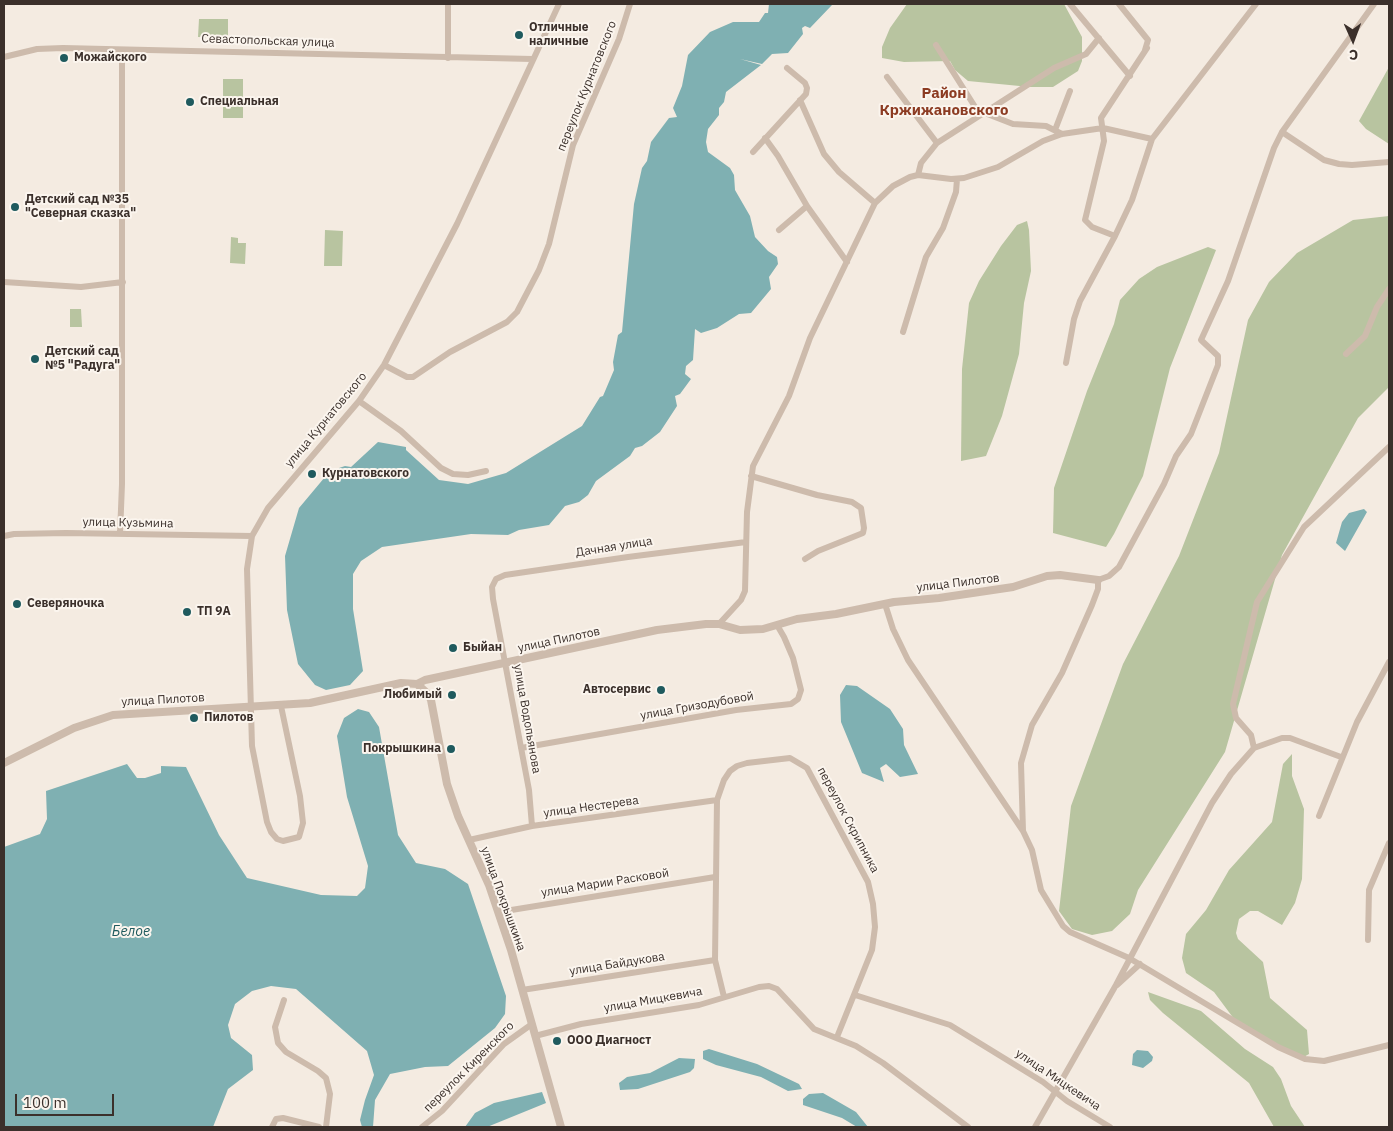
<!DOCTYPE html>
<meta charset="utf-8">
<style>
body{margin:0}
#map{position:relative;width:1393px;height:1131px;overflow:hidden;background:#f4ebe1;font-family:"IBM Plex Sans",sans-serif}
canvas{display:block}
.frame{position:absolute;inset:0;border:5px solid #3b302b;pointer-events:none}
.north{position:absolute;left:1328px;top:15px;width:50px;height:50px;-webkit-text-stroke:4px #fbf5ee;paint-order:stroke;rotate:178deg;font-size:14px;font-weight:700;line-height:20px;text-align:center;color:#3b302b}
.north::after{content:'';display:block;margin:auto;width:18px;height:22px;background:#3b302b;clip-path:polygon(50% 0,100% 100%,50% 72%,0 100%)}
.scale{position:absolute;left:15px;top:1094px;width:99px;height:22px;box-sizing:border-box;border:2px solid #3b302b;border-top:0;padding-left:6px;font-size:15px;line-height:18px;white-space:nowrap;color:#3b302b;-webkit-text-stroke:4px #fbf5ee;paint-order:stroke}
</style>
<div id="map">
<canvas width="1393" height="1131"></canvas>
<div class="frame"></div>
<div class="north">С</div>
<div class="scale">100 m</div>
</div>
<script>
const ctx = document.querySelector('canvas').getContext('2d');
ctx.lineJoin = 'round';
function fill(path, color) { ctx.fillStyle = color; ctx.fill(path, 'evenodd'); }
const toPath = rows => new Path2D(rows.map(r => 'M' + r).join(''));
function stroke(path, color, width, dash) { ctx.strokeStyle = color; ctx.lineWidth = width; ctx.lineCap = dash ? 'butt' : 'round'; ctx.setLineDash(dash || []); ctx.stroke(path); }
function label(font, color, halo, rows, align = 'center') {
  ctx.font = font + ' "IBM Plex Sans",sans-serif'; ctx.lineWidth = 4; ctx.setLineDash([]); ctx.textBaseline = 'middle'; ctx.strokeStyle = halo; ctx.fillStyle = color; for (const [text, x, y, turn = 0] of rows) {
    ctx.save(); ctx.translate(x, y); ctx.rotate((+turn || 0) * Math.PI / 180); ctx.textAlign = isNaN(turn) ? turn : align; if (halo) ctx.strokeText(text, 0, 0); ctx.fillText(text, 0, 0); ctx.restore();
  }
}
fill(toPath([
 [907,4,1064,4,1082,37,1082,61,1078,71,1053,87,1030,87,968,81,955,70,950,61,904,62,882,58,882,47,890,28],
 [199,19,228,19,228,38,198,37],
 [1389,67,1389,144,1366,129,1359,121],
 [223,79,243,79,243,118,223,118],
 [1389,216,1389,387,1358,418,1282,555,1225,752,1138,890,1130,914,1112,931,1092,935,1072,929,1059,911,1071,806,1123,664,1179,556,1219,453,1248,320,1269,282,1297,253,1353,220],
 [1027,221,1029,230,1031,271,1024,303,1019,354,1002,416,986,456,961,461,962,369,969,303,979,281,1001,246,1017,225],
 [325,230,343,231,342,266,324,266],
 [231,237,238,238,238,243,246,243,245,264,230,263],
 [1208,247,1216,250,1170,368,1143,476,1114,534,1106,547,1053,533,1054,488,1087,391,1114,324,1120,300,1139,279,1157,267],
 [70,309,81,309,82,327,70,327],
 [1292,754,1292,776,1304,809,1302,879,1295,903,1282,925,1258,911,1250,911,1239,919,1236,933,1238,939,1263,962,1270,998,1307,1030,1309,1054,1302,1058,1237,1023,1214,992,1186,973,1182,958,1186,934,1206,910,1229,870,1272,822,1283,764],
 [1148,992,1201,1011,1245,1049,1273,1067,1281,1079,1291,1106,1305,1127,1274,1127,1249,1083,1163,1013,1150,1000]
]), '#b8c4a0');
fill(toPath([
 [769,4,832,5,810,28,805,26,802,28,803,34,788,53,772,54,762,64,740,59,761,65,726,92,724,102,719,108,719,115,708,129,706,142,708,152,730,168,734,175,735,190,750,216,755,237,768,251,777,257,778,264,769,277,771,289,751,313,739,314,717,328,701,333,695,329,693,360,686,366,685,374,691,379,680,394,675,396,677,406,660,432,642,446,635,448,630,456,596,481,588,495,579,502,565,506,549,525,519,530,508,535,471,534,382,547,361,561,353,574,353,609,363,671,350,685,326,690,315,685,298,664,287,610,285,556,299,508,330,471,345,466,351,467,378,442,406,447,406,450,439,480,468,484,506,473,582,426,600,397,603,396,614,370,613,362,618,335,622,332,634,204,642,168,647,161,651,142,669,118,677,117,673,108,682,86,688,55,710,32,733,22,759,22,765,13,768,13],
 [1364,509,1367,512,1345,551,1336,543,1342,522,1349,513],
 [846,685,857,686,890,709,903,729,904,745,918,774,900,777,886,764,880,768,884,782,862,773,841,722,840,695],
 [358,709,369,712,379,727,398,835,416,863,445,869,468,884,506,996,505,1014,495,1028,448,1066,425,1067,390,1074,375,1100,373,1127,362,1127,360,1120,365,1100,374,1075,367,1051,296,989,271,986,252,991,235,1004,228,1025,231,1038,252,1055,253,1070,228,1089,213,1127,4,1127,4,847,40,834,47,819,46,791,127,764,137,778,145,778,161,773,161,766,186,767,219,835,247,878,321,895,357,896,365,888,368,866,347,797,337,736,344,718],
 [709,1049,757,1064,799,1084,802,1089,788,1091,761,1077,716,1065,703,1059,703,1051],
 [1137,1050,1148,1051,1153,1057,1152,1061,1143,1068,1132,1065,1133,1054],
 [679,1058,695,1059,694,1068,690,1072,638,1089,620,1090,619,1083,627,1077,650,1073],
 [542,1092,546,1103,487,1127,465,1127,475,1113,494,1103],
 [823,1093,856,1112,868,1127,857,1127,842,1118,803,1105,803,1099,809,1094]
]), '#7fb0b2');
stroke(toPath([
 [1070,4,1130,76],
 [1119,4,1148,40,1145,50],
 [936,45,977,110,1013,124,1046,126,1062,134],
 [4,57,37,49,63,48,532,59],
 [448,58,448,4],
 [887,77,937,143],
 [800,100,824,154,839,172,875,203],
 [1055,130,1070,91],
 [1282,132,1324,160,1339,164,1352,165,1389,162],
 [765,138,778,156,807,206,847,262],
 [753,152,806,94,807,88,805,83,787,68],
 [918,175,921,163,937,143,1054,68,1086,54,1099,38],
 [779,230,807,206],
 [1115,236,1092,227,1085,220,1104,141,1101,118,1147,48],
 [4,282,81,287,123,282],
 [903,332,926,257,943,228,956,192,957,179],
 [1346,354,1365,336,1377,307,1389,289],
 [1066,363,1074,319,1080,301,1115,236,1132,200,1152,139,1256,4],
 [384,365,407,377,413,377,450,352,507,322,517,312,539,270,549,244,573,145,619,39,630,4],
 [359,401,401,431,441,468,453,474,468,475,486,471],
 [751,476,817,495,852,502,861,508,864,528,863,533,818,551,805,559],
 [120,534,122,484,122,50],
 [4,536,14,534,66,533,252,536],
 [885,604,893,629,908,660,1023,831,1032,850,1041,890,1063,926,1070,932,1129,958,1278,1047,1305,1059,1324,1061,1389,1045],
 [719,624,741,600,745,591,747,512,753,466,789,396,810,338,875,203,893,186,910,177,918,175,951,179,964,178,998,167,1043,141,1062,134,1103,128,1152,139],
 [281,706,300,796,303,823,299,837,283,841,277,839,271,832,267,822,252,746,247,569,252,536,268,508,359,401,384,365,457,224,559,4],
 [521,748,736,710,791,704,798,699,801,690,793,658,784,637,777,625],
 [1254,748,1251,735,1236,718,1233,704,1257,602,1304,527,1389,447],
 [1319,816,1357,722,1389,662],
 [532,826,529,790,493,599,492,587,496,579,505,575,628,557,746,542],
 [1023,831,1021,763,1032,725,1062,673,1092,605,1098,589,1098,580,1109,576,1119,567,1164,484,1176,456,1191,434,1218,365,1218,356,1201,340,1228,281,1274,148,1282,132,1374,4],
 [469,840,532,826,717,800],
 [499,912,715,877],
 [1368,940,1369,890,1389,843],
 [1117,985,1140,964],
 [522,990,715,960],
 [855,995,950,1025,1043,1082,1067,1101,1110,1127],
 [724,997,715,960,717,800,724,780,730,771,737,766,747,763,790,758,807,768,868,882,873,904,875,927,872,950,837,1037],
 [284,1000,275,1027,278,1043,286,1052,318,1071,326,1078,330,1094,326,1127],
 [535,1036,581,1024,699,1005,759,987,769,986,777,989,814,1029,856,1046,883,1063,968,1127],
 [272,1127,276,1119,283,1118,319,1127],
 [422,1127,442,1111,504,1044,532,1024],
 [1035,1127,1116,985,1212,803,1231,774,1254,748,1282,738,1290,738,1341,757]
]), '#cdbbac', 6);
stroke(toPath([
 [417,684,428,694,431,700,447,784,458,816,489,885,511,950,561,1127],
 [4,763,74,728,113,715,310,703,401,683,417,684,425,680,657,630,706,624,719,624,740,630,763,629,797,619,836,614,894,602,939,598,1013,587,1047,576,1060,575,1098,580]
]), '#cdbbac', 8);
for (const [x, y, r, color] of [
 [519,35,5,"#1f5a5e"],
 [64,58,5,"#1f5a5e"],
 [190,102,5,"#1f5a5e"],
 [15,207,5,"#1f5a5e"],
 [35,359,5,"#1f5a5e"],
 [312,474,5,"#1f5a5e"],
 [17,604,5,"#1f5a5e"],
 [187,612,5,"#1f5a5e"],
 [453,648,5,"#1f5a5e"],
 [661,690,5,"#1f5a5e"],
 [452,695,5,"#1f5a5e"],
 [194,718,5,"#1f5a5e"],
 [451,749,5,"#1f5a5e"],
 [557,1041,5,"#1f5a5e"]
]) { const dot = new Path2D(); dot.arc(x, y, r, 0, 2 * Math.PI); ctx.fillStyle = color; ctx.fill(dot); stroke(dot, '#fbf5ee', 2); }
label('bold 12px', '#3b302b', '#fbf5ee', [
 ["Отличные",529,28],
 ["наличные",529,42],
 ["Можайского",74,58],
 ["Специальная",200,102],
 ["Детский сад №35",25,200],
 ["\"Северная сказка\"",25,214],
 ["Детский сад",45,352],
 ["№5 \"Радуга\"",45,366],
 ["Курнатовского",322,474],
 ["Северяночка",27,604],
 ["ТП 9А",197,612],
 ["Быйан",463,648],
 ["Автосервис",651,690,"right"],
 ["Любимый",442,695,"right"],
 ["Пилотов",204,718],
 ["Покрышкина",441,749,"right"],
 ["ООО Диагност",567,1041]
], 'left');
label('12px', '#3b302b', '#fbf5ee', [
 ["Севастопольская улица",268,41,2],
 ["переулок Курнатовского",587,86,-68],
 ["улица Курнатовского",326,420,-50],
 ["улица Кузьмина",128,523,1],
 ["Дачная улица",614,547,-9],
 ["улица Пилотов",958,583,-7],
 ["улица Пилотов",559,640,-12],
 ["улица Пилотов",163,700,-3],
 ["улица Гризодубовой",697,706,-10],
 ["улица Водопьянова",527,719,80],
 ["улица Нестерева",591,807,-8],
 ["переулок Скрипника",848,820,62],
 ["улица Марии Расковой",605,883,-9],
 ["улица Покрышкина",503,899,70],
 ["улица Байдукова",617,964,-9],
 ["улица Мицкевича",653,1000,-10],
 ["переулок Киренского",469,1067,-45],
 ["улица Мицкевича",1058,1080,34]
]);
label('italic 14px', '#1f5a5e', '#fbf5ee', [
 ["Белое",131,932]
]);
label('bold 15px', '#8c3b22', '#fbf5ee', [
 ["Район",944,94],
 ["Кржижановского",944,111]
]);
</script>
